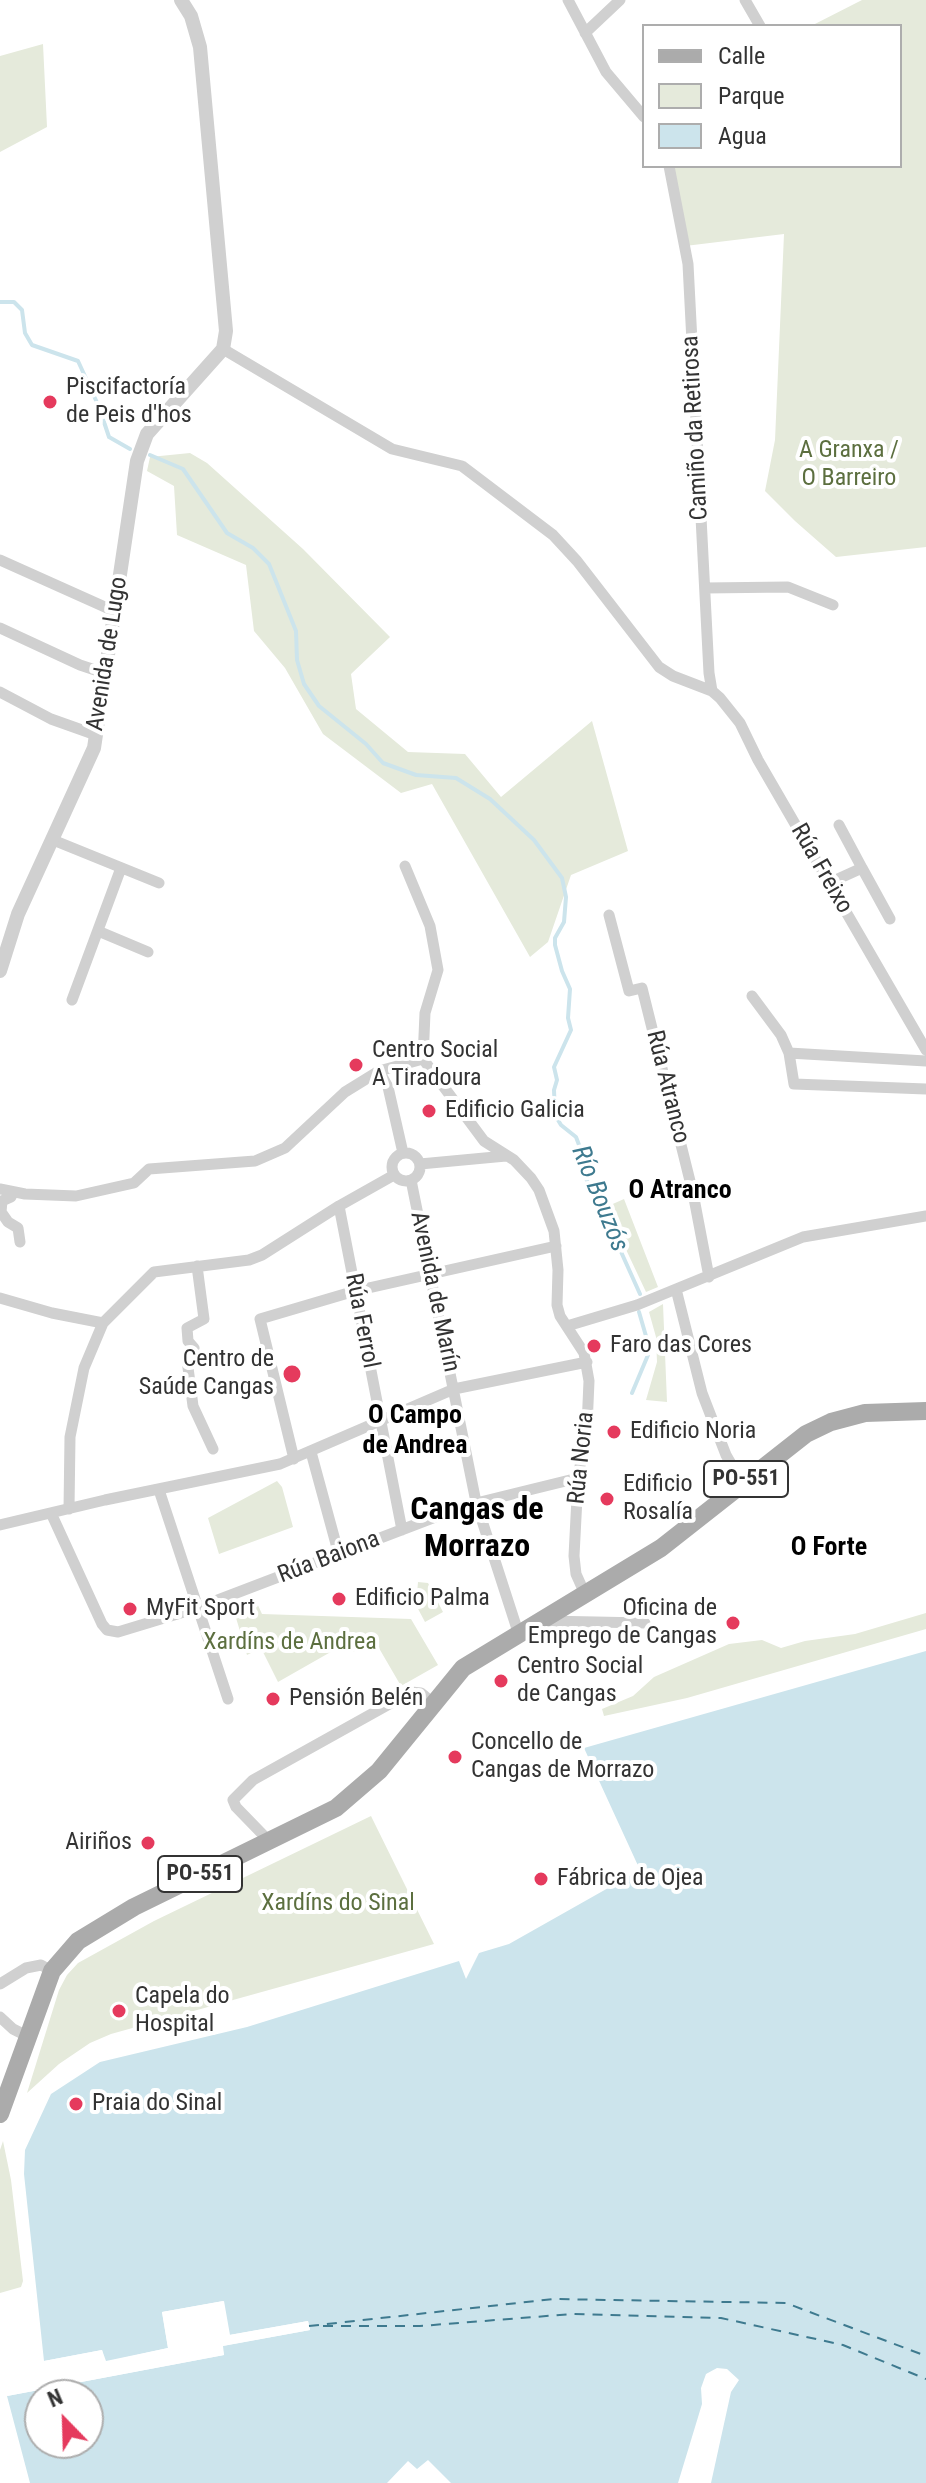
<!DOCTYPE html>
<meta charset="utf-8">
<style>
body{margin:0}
#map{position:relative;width:926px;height:2483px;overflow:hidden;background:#fff;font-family:"Roboto Condensed",sans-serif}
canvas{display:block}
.legend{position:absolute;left:642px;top:24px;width:260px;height:144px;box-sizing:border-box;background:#fff;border:2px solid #adadad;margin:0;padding:10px 14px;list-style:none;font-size:24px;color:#333}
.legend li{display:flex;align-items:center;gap:16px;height:40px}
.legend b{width:40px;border:2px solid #adadad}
.north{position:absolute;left:24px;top:2379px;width:80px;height:80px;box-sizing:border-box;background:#fff;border:2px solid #adadad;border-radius:50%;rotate:337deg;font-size:22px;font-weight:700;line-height:32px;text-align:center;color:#333}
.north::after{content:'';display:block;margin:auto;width:28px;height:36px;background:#e53a5d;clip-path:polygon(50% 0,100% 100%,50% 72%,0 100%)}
</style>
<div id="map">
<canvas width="926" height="2483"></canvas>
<ul class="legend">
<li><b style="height:10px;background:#ababab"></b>Calle</li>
<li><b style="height:22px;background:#e5eadb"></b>Parque</li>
<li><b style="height:22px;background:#cce4ec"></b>Agua</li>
</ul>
<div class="north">N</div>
</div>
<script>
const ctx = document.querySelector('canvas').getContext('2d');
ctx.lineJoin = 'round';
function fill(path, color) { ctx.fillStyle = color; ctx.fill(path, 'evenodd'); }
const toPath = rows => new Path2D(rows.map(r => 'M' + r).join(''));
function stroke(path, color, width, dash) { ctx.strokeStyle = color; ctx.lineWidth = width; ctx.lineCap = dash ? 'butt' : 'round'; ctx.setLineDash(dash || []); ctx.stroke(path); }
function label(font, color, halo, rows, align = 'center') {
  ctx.font = font + ' "Roboto Condensed",sans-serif'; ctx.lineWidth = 8; ctx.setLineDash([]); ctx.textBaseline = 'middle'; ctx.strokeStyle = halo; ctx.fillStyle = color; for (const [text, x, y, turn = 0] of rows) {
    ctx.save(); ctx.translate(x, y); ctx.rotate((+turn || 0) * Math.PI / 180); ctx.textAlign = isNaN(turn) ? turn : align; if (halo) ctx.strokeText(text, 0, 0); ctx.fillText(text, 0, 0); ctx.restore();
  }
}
fill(toPath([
 [862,0,926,0,926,547,836,557,795,521,765,491,775,440,784,234,685,246,669,166,900,166,900,26,811,26],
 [43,44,47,127,0,152,0,56],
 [190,453,207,463,303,549,390,637,351,674,356,709,408,752,465,754,501,797,592,721,628,851,571,875,548,942,530,957,432,784,401,793,323,734,285,668,254,631,246,565,177,535,174,486,147,471,150,457],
 [624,1199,658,1287,646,1292,606,1207],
 [663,1304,667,1402,646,1400,657,1362,656,1337,649,1312],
 [277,1481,282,1487,293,1527,219,1554,208,1518],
 [418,1582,428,1583,443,1612,425,1622,416,1605],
 [256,1601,262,1614,411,1619,438,1665,401,1686,376,1643,352,1652,343,1645,278,1682,261,1648,247,1655,234,1611],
 [926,1613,926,1629,687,1698,604,1716,602,1709,633,1696,654,1677,729,1644,762,1640,781,1648,805,1641,855,1634],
 [371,1816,434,1944,111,2034,90,2043,59,2064,27,2093,59,1990,67,1975,78,1963,154,1921],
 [3,2141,11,2180,23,2281,21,2287,0,2293,0,2150]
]), '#e5eadb');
fill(toPath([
 [926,1651,926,2483,711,2483,731,2392,739,2380,727,2369,717,2368,706,2374,701,2388,702,2404,678,2483,451,2483,428,2460,417,2469,408,2461,387,2483,30,2483,7,2396,224,2355,222,2346,310,2330,308,2321,229,2335,223,2301,162,2312,168,2348,105,2362,102,2350,44,2361,24,2174,25,2150,51,2094,100,2062,247,2027,459,1961,466,1979,479,1953,509,1944,640,1870,584,1748],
 [40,2395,88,2395,88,2443,40,2443]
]), '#cce4ec');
fill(toPath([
 [224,2301,230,2335,308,2321,310,2330,223,2346,224,2355,7,2396,12,2391,220,2352,218,2346,221,2343,305,2327,229,2339,226,2336,221,2306,167,2315,172,2347,169,2351,106,2365,102,2364,99,2354,41,2363,44,2361,102,2350,106,2361,168,2348,162,2312]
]), '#fff');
stroke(toPath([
 [0,302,14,302,22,310,25,333,32,345,78,361,99,407,109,437,130,449],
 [150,455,183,469,227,533,253,548,269,564,296,631,297,660,304,684,319,706,366,744,383,763,416,775,456,778,490,799,534,840,562,878,566,897,564,922,555,938,555,945,562,971,570,989,568,1018,571,1030,554,1067,557,1080,554,1090,555,1115,561,1125,576,1137,584,1158,583,1171,588,1183,595,1194,640,1294],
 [632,1393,648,1355,648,1343,639,1312]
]), '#cce4ec', 4);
stroke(toPath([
 [309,2326,554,2299,786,2303,926,2356],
 [323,2326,420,2326,572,2314,721,2318,843,2345,926,2379]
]), '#3e7a8f', 2, [10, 8]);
stroke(toPath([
 [568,0,606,72,644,117],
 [745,0,760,26],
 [585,33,620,0],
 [669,166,688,264,709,673,712,691],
 [223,349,392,449,462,466,553,535,577,561,659,667,673,676,712,691,720,698,740,723,758,760,926,1050],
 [0,560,116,612],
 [705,588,788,587,833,605],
 [0,628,80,665,107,674],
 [0,692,51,719,96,735],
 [839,825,862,868],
 [53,840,159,883],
 [405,866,430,926,438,970,425,1013,423,1059],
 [829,883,862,868,890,919],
 [609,915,629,991,642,988,693,1193,709,1277],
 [98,931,148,952],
 [752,996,781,1035,789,1053,794,1084,926,1089],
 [72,1000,121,868],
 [789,1053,926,1061],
 [423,1059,484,1141,514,1160,531,1178,539,1190,554,1231,558,1270,557,1305,560,1316,584,1353,589,1381,587,1427,578,1478,574,1556,576,1574,585,1594],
 [379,1071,388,1087,403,1153],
 '392 1167a14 14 0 1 1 28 0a14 14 0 1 1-28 0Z',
 [420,1164,506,1156],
 [411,1180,476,1502,519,1635],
 [0,1189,25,1194,76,1196,134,1183,149,1169,255,1161,285,1148,345,1092,379,1071,423,1059],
 [13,1192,11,1197,2,1201,1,1212,8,1222,18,1228,20,1242],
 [339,1206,402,1530],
 [197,1266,204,1319,187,1328,188,1341,194,1348,187,1360,193,1406,213,1449],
 [676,1289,702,1393,726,1455,742,1483],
 [0,1298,52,1313,103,1323],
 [567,1326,637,1305,803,1237,926,1216],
 [311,1452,339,1555],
 [294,1459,260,1319,355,1291,556,1246],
 [159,1490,228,1699],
 [69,1509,70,1437,84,1368,103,1323,154,1272,249,1260,262,1255,339,1206,394,1175],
 [51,1513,102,1624,107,1630,118,1632,197,1608,464,1506,578,1478],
 [0,1525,105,1500,280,1464,454,1389,587,1362],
 [546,1621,645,1623],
 [269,1841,236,1807,233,1800,253,1780,411,1692,421,1693,433,1703],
 [0,1984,26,1968,41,1965,52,1971],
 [0,2017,13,2029,27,2036]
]), '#d0d0d0', 11);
stroke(toPath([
 [0,971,18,914,94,748,137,461,147,434,223,349,226,331,200,47,191,16,181,0]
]), '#d0d0d0', 14);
stroke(toPath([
 [0,2114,52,1971,78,1941,134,1907,336,1808,379,1771,463,1668,661,1548,806,1434,831,1422,865,1413,926,1411]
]), '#ababab', 18);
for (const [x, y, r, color] of [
 [50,402,8,"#e53a5d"],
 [356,1065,8,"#e53a5d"],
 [429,1111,8,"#e53a5d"],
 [594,1346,8,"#e53a5d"],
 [292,1374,10,"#e53a5d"],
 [614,1432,8,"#e53a5d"],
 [607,1499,8,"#e53a5d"],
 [339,1599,8,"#e53a5d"],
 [130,1609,8,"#e53a5d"],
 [733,1623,8,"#e53a5d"],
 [501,1681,8,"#e53a5d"],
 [273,1699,8,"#e53a5d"],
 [455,1757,8,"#e53a5d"],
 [148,1843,8,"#e53a5d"],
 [541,1879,8,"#e53a5d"],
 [119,2011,8,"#e53a5d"],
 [76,2104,8,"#e53a5d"]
]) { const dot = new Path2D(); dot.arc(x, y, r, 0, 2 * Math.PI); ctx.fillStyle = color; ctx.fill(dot); stroke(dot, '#fff', 3); }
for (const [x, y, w] of [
 [746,1479,84],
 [200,1874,84]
]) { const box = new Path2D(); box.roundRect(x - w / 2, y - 18, w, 36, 6); ctx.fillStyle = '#fff'; ctx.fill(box); stroke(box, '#333', 2); }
label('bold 22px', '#333', null, [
 ["PO-551",746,1479],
 ["PO-551",200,1874]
]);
label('24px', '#333', '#fff', [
 ["Piscifactoría",66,388],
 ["de Peis d'hos",66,416],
 ["Centro Social",372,1051],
 ["A Tiradoura",372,1079],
 ["Edificio Galicia",445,1111],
 ["Faro das Cores",610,1346],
 ["Centro de",274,1360,"right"],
 ["Saúde Cangas",274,1388,"right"],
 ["Edificio Noria",630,1432],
 ["Edificio",623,1485],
 ["Rosalía",623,1513],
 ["Edificio Palma",355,1599],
 ["MyFit Sport",146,1609],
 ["Oficina de",717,1609,"right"],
 ["Emprego de Cangas",717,1637,"right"],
 ["Centro Social",517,1667],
 ["de Cangas",517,1695],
 ["Pensión Belén",289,1699],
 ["Concello de",471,1743],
 ["Cangas de Morrazo",471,1771],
 ["Airiños",132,1843,"right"],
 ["Fábrica de Ojea",557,1879],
 ["Capela do",135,1997],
 ["Hospital",135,2025],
 ["Praia do Sinal",92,2104]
], 'left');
label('24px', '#333', '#fff', [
 ["Camiño da Retirosa",696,428,-93],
 ["Avenida de Lugo",108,654,-81],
 ["Rúa Freixo",821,869,60],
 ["Rúa Atranco",667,1087,76],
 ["Avenida de Marín",434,1292,78],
 ["Rúa Ferrol",361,1321,79],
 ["Rúa Noria",582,1458,-84],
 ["Rúa Baiona",329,1558,-21]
]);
label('24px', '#5c6f3f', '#fff', [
 ["A Granxa /",849,451],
 ["O Barreiro",849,479],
 ["Xardíns de Andrea",290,1643],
 ["Xardíns do Sinal",338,1904]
]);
label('bold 26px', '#000', '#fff', [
 ["O Atranco",680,1191],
 ["O Campo",415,1416],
 ["de Andrea",415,1446],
 ["O Forte",829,1548]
]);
label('italic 26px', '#3e7a8f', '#fff', [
 ["Río Bouzós",599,1199,68]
]);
label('bold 32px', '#000', '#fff', [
 ["Cangas de",477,1511],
 ["Morrazo",477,1548]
]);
</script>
